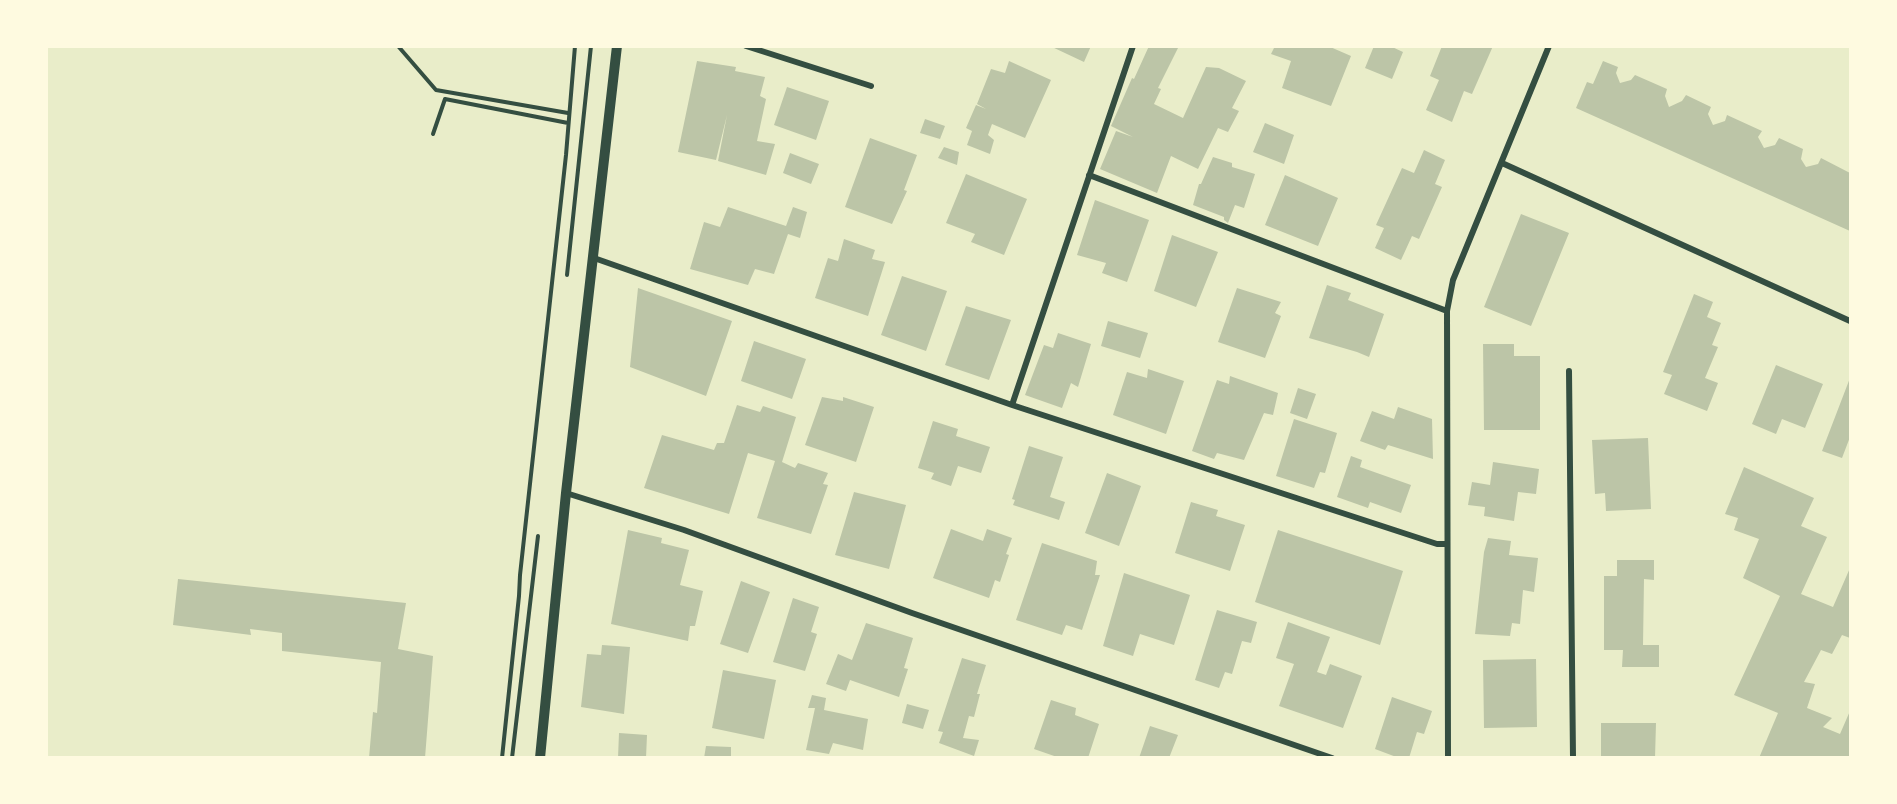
<!DOCTYPE html>
<style>
body{margin:0}
#map{position:relative;width:1897px;height:804px;overflow:hidden;background:#e9edc9;font-family:Overpass,sans-serif}
canvas{display:block}
.frame{position:absolute;inset:0;border:48px solid #fefae0;pointer-events:none}
</style>
<div id="map">
<canvas width="1897" height="804"></canvas>
<div class="frame"></div>
</div>
<script>
const ctx = document.querySelector('canvas').getContext('2d');
ctx.lineJoin = 'round';
function fill(path, color) { ctx.fillStyle = color; ctx.fill(path, 'evenodd'); }
const toPath = rows => new Path2D(rows.map(r => 'M' + r).join(''));
function stroke(path, color, width, dash) { ctx.strokeStyle = color; ctx.lineWidth = width; ctx.lineCap = dash ? 'butt' : 'round'; ctx.setLineDash(dash || []); ctx.stroke(path); }
fill(toPath([
 [1050,46,1091,46,1084,62],
 [1149,46,1179,46,1158,88,1161,89,1154,104,1183,118,1206,67,1219,68,1246,81,1232,108,1239,111,1228,132,1218,128,1198,169,1171,156,1157,193,1100,169,1116,131,1133,137,1111,126,1132,78,1134,79],
 [1275,46,1328,46,1351,56,1331,106,1282,88,1291,61,1271,54],
 [1374,46,1390,46,1403,52,1392,79,1365,68],
 [1442,46,1493,46,1472,94,1464,91,1452,122,1426,110,1439,80,1430,76],
 [697,61,736,67,735,71,765,77,760,96,766,99,757,141,775,144,766,175,718,161,727,115,716,160,678,152],
 [1009,61,1051,80,1025,138,992,124,988,135,994,140,990,154,967,145,972,131,966,128,976,105,986,109,977,104,991,69,1005,73],
 [1603,61,1618,67,1616,73,1620,83,1631,80,1635,75,1667,89,1665,96,1669,107,1682,101,1686,95,1711,107,1708,114,1713,125,1725,121,1727,115,1762,131,1758,137,1764,148,1775,145,1779,138,1803,149,1801,159,1806,167,1818,164,1821,158,1850,173,1850,231,1576,108,1587,82,1593,84],
 [787,87,829,101,816,140,774,125],
 [925,119,945,126,940,139,920,133],
 [1265,123,1294,135,1284,164,1253,152],
 [870,138,917,155,904,190,907,191,892,224,845,207],
 [944,147,959,152,957,165,938,158],
 [1424,150,1445,160,1435,184,1442,187,1419,239,1412,236,1401,260,1375,248,1384,228,1376,225,1402,168,1414,173],
 [790,153,819,164,811,184,783,173],
 [1213,157,1232,163,1232,167,1255,174,1244,208,1235,205,1228,223,1224,220,1224,217,1193,205,1199,184,1201,184],
 [966,174,1027,199,1004,255,971,242,975,234,946,223],
 [1285,175,1338,198,1318,246,1265,225],
 [1095,200,1149,220,1127,282,1102,273,1106,263,1077,255],
 [728,207,786,226,793,207,807,212,800,238,788,234,774,274,755,269,748,285,690,269,704,222,720,227],
 [1521,214,1569,233,1531,326,1484,307],
 [1172,235,1218,252,1196,307,1154,291],
 [844,239,875,250,872,259,885,262,868,316,815,298,828,258,838,261],
 [902,276,947,291,926,351,881,335],
 [1327,285,1351,293,1348,300,1384,314,1369,357,1357,352,1309,338],
 [638,288,732,321,706,396,630,367],
 [1237,288,1281,302,1275,313,1281,316,1265,358,1218,342],
 [1694,294,1713,302,1707,317,1721,323,1712,345,1718,347,1705,378,1718,383,1707,411,1664,394,1672,375,1663,372],
 [966,306,1011,320,989,380,945,365],
 [1108,321,1148,333,1140,358,1101,346],
 [1058,333,1091,344,1078,387,1071,383,1062,408,1025,395,1044,345,1053,348],
 [754,341,806,359,792,399,741,381],
 [1483,344,1514,344,1514,356,1540,356,1540,430,1484,430],
 [1776,365,1823,384,1805,428,1782,419,1776,434,1752,424],
 [1148,369,1184,381,1166,434,1113,415,1127,372,1147,378],
 [1230,376,1278,393,1273,415,1264,413,1244,460,1217,453,1214,459,1192,451,1217,380,1229,384],
 [1850,378,1850,437,1842,458,1822,451],
 [1298,388,1316,394,1307,419,1290,413],
 [822,397,843,401,843,397,874,407,856,462,805,445],
 [737,405,760,412,763,406,796,417,782,462,795,468,798,463,828,473,823,484,828,485,811,534,757,518,775,461,748,453,729,514,644,488,662,435,714,450,717,443,724,443],
 [1398,407,1432,419,1433,459,1388,445,1385,450,1360,441,1372,411,1394,419],
 [1294,419,1337,433,1325,473,1320,472,1314,488,1276,476],
 [933,421,958,429,956,436,990,447,981,473,958,466,951,486,931,479,934,473,918,468],
 [1648,438,1651,509,1606,511,1605,493,1595,494,1592,440],
 [1029,446,1063,457,1050,497,1065,502,1059,520,1013,505,1015,500,1012,499],
 [1351,456,1362,460,1360,467,1411,485,1401,513,1370,502,1368,508,1337,497],
 [1493,462,1539,469,1536,494,1518,492,1514,521,1484,516,1485,507,1468,505,1472,482,1490,485],
 [1744,467,1814,498,1801,526,1827,537,1801,594,1833,607,1850,568,1850,638,1842,635,1832,654,1821,650,1804,682,1815,684,1807,708,1832,718,1823,727,1840,734,1850,711,1850,758,1830,758,1825,756,1824,758,1759,758,1778,713,1734,695,1780,596,1743,578,1759,539,1734,530,1738,518,1725,514],
 [1107,473,1141,486,1119,546,1085,533],
 [854,492,906,505,889,569,835,555],
 [1191,502,1218,510,1216,516,1245,525,1230,571,1175,553],
 [951,529,983,541,987,529,1012,538,1006,554,1009,555,1000,582,995,580,989,598,933,578],
 [628,530,662,538,661,543,689,550,680,585,703,591,695,626,690,626,688,641,611,624],
 [1278,530,1403,571,1380,645,1255,602],
 [1488,538,1511,541,1509,555,1538,558,1534,592,1523,590,1520,624,1512,623,1510,636,1475,634,1484,552],
 [1042,543,1097,561,1095,575,1100,575,1082,630,1066,625,1062,635,1016,620],
 [1617,560,1654,560,1654,580,1644,579,1643,645,1659,645,1659,667,1622,667,1623,650,1604,650,1604,576,1617,576],
 [1124,573,1190,595,1174,645,1140,634,1133,656,1103,646],
 [178,579,406,603,398,649,433,656,425,758,369,758,373,712,377,713,381,662,282,651,282,633,250,629,251,635,173,625],
 [741,581,770,592,748,653,720,644],
 [793,598,819,607,811,632,817,634,805,671,773,662],
 [1217,610,1257,622,1251,643,1242,641,1232,674,1225,672,1219,688,1195,680],
 [1288,622,1330,637,1317,672,1326,675,1330,664,1362,676,1343,728,1279,706,1294,664,1276,658],
 [866,623,913,638,904,668,908,669,899,697,850,680,846,691,826,684,838,654,852,660],
 [602,645,630,647,624,714,581,707,587,654,601,655],
 [962,658,986,665,977,694,980,694,974,717,969,716,963,738,979,740,974,756,939,743,943,732,938,731],
 [1536,659,1537,727,1484,728,1483,660],
 [723,670,776,680,764,739,712,728],
 [812,695,826,698,824,710,868,719,863,750,833,743,829,754,806,750,815,708,808,708],
 [1392,697,1432,711,1424,734,1417,732,1409,758,1399,758,1375,749],
 [1051,700,1076,708,1075,715,1099,724,1088,758,1060,758,1034,749],
 [907,704,929,710,923,729,902,723],
 [1601,723,1656,723,1655,758,1601,758],
 [1150,726,1178,735,1169,758,1139,758],
 [619,733,647,735,646,758,618,758],
 [706,746,731,747,731,758,704,758]
]), '#bcc5a7');
stroke(toPath([
 [398,46,436,90,568,113],
 [433,134,445,99,568,123],
 [567,275,591,46],
 [502,758,519,596,520,575,566,155,575,46],
 [512,758,538,536]
]), '#344e41', 4);
stroke(toPath([
 [746,46,871,86],
 [1502,163,1850,321],
 [1089,175,1447,311],
 [594,258,1012,405,1437,544,1446,544],
 [1569,371,1573,758],
 [1012,405,1133,46],
 [566,493,684,530,912,613,1332,758],
 [1448,758,1447,311,1453,280,1549,46]
]), '#344e41', 6);
stroke(toPath([
 [540,758,566,493,617,46]
]), '#344e41', 10);
</script>
